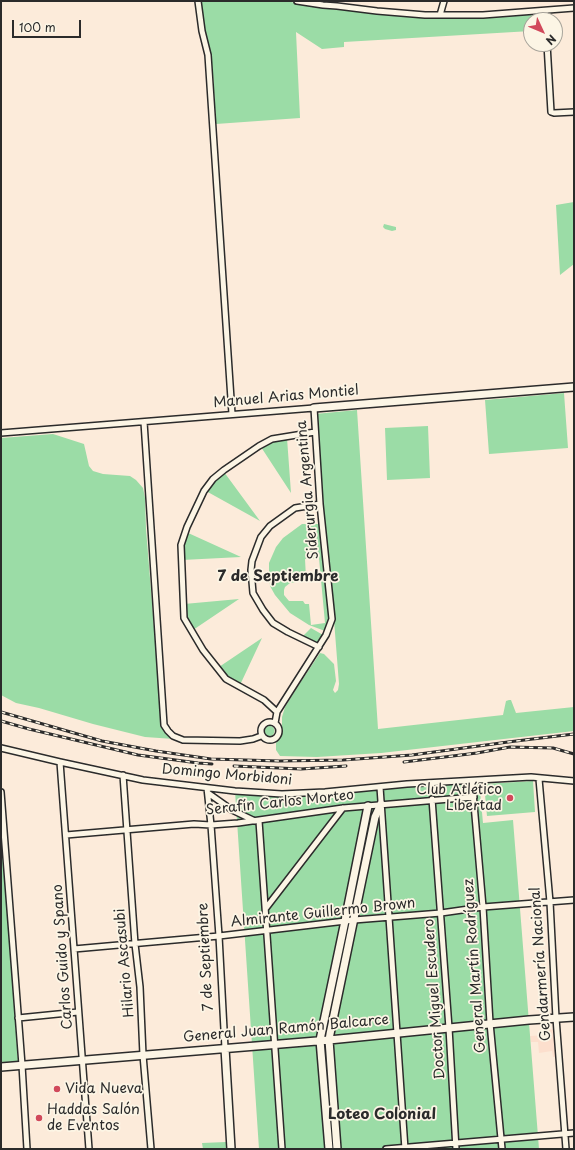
<!DOCTYPE html>
<meta charset="utf-8">
<style>
body{margin:0}
#map{position:relative;width:575px;height:1150px;overflow:hidden;background:#fcebda;font-family:"Playpen Sans",sans-serif}
canvas{display:block}
.frame{position:absolute;inset:0;border:2px solid #2b2b2b;pointer-events:none}
.north{position:absolute;left:523px;top:12px;width:40px;height:40px;box-sizing:border-box;background:#fcf5e5;border:1px solid #a8a49b;border-radius:50%;rotate:134deg;font-size:11px;font-weight:700;line-height:16px;text-align:center;color:#2b2b2b}
.north::after{content:'';display:block;margin:auto;width:14px;height:18px;background:#d1495b;clip-path:polygon(50% 0,100% 100%,50% 72%,0 100%)}
.scale{position:absolute;left:12px;top:20px;width:69px;height:18px;box-sizing:border-box;border:2px solid #2b2b2b;border-top:0;padding-left:5px;font-size:12px;line-height:14px;white-space:nowrap;color:#2b2b2b;-webkit-text-stroke:3px #fcf5e5;paint-order:stroke}
</style>
<div id="map">
<canvas width="575" height="1150"></canvas>
<div class="frame"></div>
<div class="north">N</div>
<div class="scale">100 m</div>
</div>
<script>
const ctx = document.querySelector('canvas').getContext('2d');
ctx.lineJoin = 'round';
function fill(path, color) { ctx.fillStyle = color; ctx.fill(path, 'evenodd'); }
const toPath = rows => new Path2D(rows.map(r => 'M' + r).join(''));
function stroke(path, color, width, dash) { ctx.strokeStyle = color; ctx.lineWidth = width; ctx.lineCap = dash ? 'butt' : 'round'; ctx.setLineDash(dash || []); ctx.stroke(path); }
function label(font, color, halo, rows, align = 'center') {
  ctx.font = font + ' "Playpen Sans",sans-serif'; ctx.lineWidth = 3.5; ctx.setLineDash([]); ctx.textBaseline = 'middle'; ctx.strokeStyle = halo; ctx.fillStyle = color; for (const [text, x, y, turn = 0] of rows) {
    ctx.save(); ctx.translate(x, y); ctx.rotate((+turn || 0) * Math.PI / 180); ctx.textAlign = isNaN(turn) ? turn : align; if (halo) ctx.strokeText(text, 0, 0); ctx.fillText(text, 0, 0); ctx.restore();
  }
}
fill(toPath([
 [554,1029,556,1057,553,1057,552,1051,539,1053,538,1042,531,1042,530,1036,548,1035,548,1030]
]), '#fcdfcd');
fill(toPath([
 [200,1,288,1,302,5,321,8,336,7,397,15,437,18,482,17,543,14,543,20,531,20,531,31,344,42,344,47,322,49,296,32,300,118,216,124,213,74,209,51,206,36],
 [574,202,574,264,560,275,556,205],
 [384,224,396,227,396,230,392,231,385,229,383,227],
 [564,393,568,448,489,454,485,400],
 [357,410,378,729,503,715,506,701,509,700,511,700,516,713,574,707,574,731,381,753,317,757,280,756,276,750,276,743,282,732,282,717,285,707,298,686,320,653,324,654,334,664,336,681,333,690,335,693,338,690,339,684,334,620,315,414],
 [428,426,430,478,387,480,385,428],
 [53,434,84,444,89,466,93,471,103,474,130,476,136,480,143,488,145,498,146,529,162,726,167,734,174,739,145,737,93,724,39,708,16,703,1,695,1,438],
 [287,438,291,493,261,447,272,441],
 [224,472,260,521,206,491,214,479],
 [302,524,321,524,329,616,328,624,325,631,309,625,290,613,275,595,270,586,269,573,269,563,276,547,283,538],
 [319,558,325,623,311,625,309,604,305,604,303,601,289,601,284,595,284,590,285,587,290,583,301,581,303,578,306,578,305,559],
 [186,532,241,557,182,560,182,545],
 [239,599,193,630,186,617,184,604],
 [311,628,323,635,317,643,315,644,303,636],
 [262,638,240,685,227,678,219,667],
 '263.5 731a5.5 5.5 0 1 1 11 0a5.5 5.5 0 1 1-11 0Z',
 [479,780,483,823,513,820,539,1149,259,1149,235,791,282,794],
 [533,781,535,812,487,816,484,784],
 [1,803,18,1062,1,1063],
 [226,1142,227,1149,203,1149,202,1143]
]), '#9bdca6');
const street = toPath([
 [198,1,202,31,208,55,232,414],
 [297,1,323,5,337,6,377,11,425,15,483,15,574,8],
 [545,11,546,20],
 [440,15,444,1],
 [547,44,551,112,554,113,574,112],
 [144,422,164,725,168,731,173,736,183,740,240,741,253,739,261,736],
 [1,433,314,408,320,504,332,619,326,635,277,712,275,723],
 [319,647,288,632,273,623,263,610,253,593,251,570,252,561,261,537,270,526,295,508,320,504],
 [277,712,264,700,226,679,203,650,184,618,181,545,187,527,204,491,213,479,224,470,259,446,272,439,315,432],
 '261 731a9 9 0 1 1 18 0a9 9 0 1 1-18 0Z',
 [1,748,60,762,143,780,235,791,282,794,325,792,407,784,531,777,574,781],
 [60,762,89,1149],
 [123,775,135,944,140,987,143,1055,151,1149],
 [539,779,550,902,556,1018,566,1149],
 [472,781,483,907,490,1023,502,1149],
 [380,787,405,1149],
 [207,788,211,825,219,936,225,1048],
 [1,792,22,1065,27,1149],
 [208,793,232,810,255,821],
 [432,799,449,1028,456,1149],
 [259,821,282,1149],
 [66,835,194,824,211,825,238,823,343,808,474,797],
 [266,908,343,808],
 [74,949,219,936,354,920,441,913,483,907,574,900],
 [18,1018,78,1012],
 [386,1149,574,1133]
]);
const secondary = toPath([
 [314,408,574,387],
 [225,1048,231,1149],
 [1,1067,329,1040,529,1020,574,1017],
 [329,1149,320,1040,345,921,368,806],
 [337,1149,329,1040,330,1034,375,817,381,804]
]);
stroke(street, '#2b2b2b', 8);
stroke(secondary, '#2b2b2b', 10);
stroke(street, '#fcf5e5', 5);
stroke(secondary, '#fcf5e5', 7);
const rail = toPath([
 [1,712,102,741,156,751,211,759,279,761,343,760,412,755,508,742,574,734],
 [1,721,29,729,138,755,198,763,212,764],
 [404,762,477,753,510,747,553,748,574,754],
 [234,766,301,769,346,766]
]);
stroke(rail, '#2b2b2b', 3);
stroke(rail, '#fcf5e5', 1.5, [4.5]);
for (const [x, y, r, color] of [
 [510,798,4,"#d1495b"],
 [57,1089,4,"#d1495b"],
 [39,1118,4,"#d1495b"]
]) { const dot = new Path2D(); dot.arc(x, y, r, 0, 2 * Math.PI); ctx.fillStyle = color; ctx.fill(dot); stroke(dot, '#fcf5e5', 1.5); }
label('14px', '#2b2b2b', '#fcf5e5', [
 ["Manuel Arias Montiel",286,397,-5],
 ["Siderurgia Argentina",308,490,-95],
 ["Domingo Morbidoni",227,775,5],
 ["Serafín Carlos Morteo",280,803,-6],
 ["Almirante Guillermo Brown",323,913,-6],
 ["Carlos Guido y Spano",63,957,-94],
 ["7 de Septiembre",206,957,-93],
 ["Hilario Ascasubi",125,963,-95],
 ["Gendarmería Nacional",541,964,-94],
 ["General Martín Rodríguez",475,966,-94],
 ["Doctor Miguel Escudero",435,999,-94],
 ["General Juan Ramón Balcarce",286,1029,-5]
]);
label('14px', '#2b2b2b', '#fcf5e5', [
 ["Club Atlético",502,790,"right"],
 ["Libertad",502,806,"right"],
 ["Vida Nueva",65,1089],
 ["Haddas Salón",47,1110],
 ["de Eventos",47,1126]
], 'left');
label('bold 15px', '#2b2b2b', '#fcf5e5', [
 ["7 de Septiembre",278,577],
 ["Loteo Colonial",382,1115]
]);
</script>
